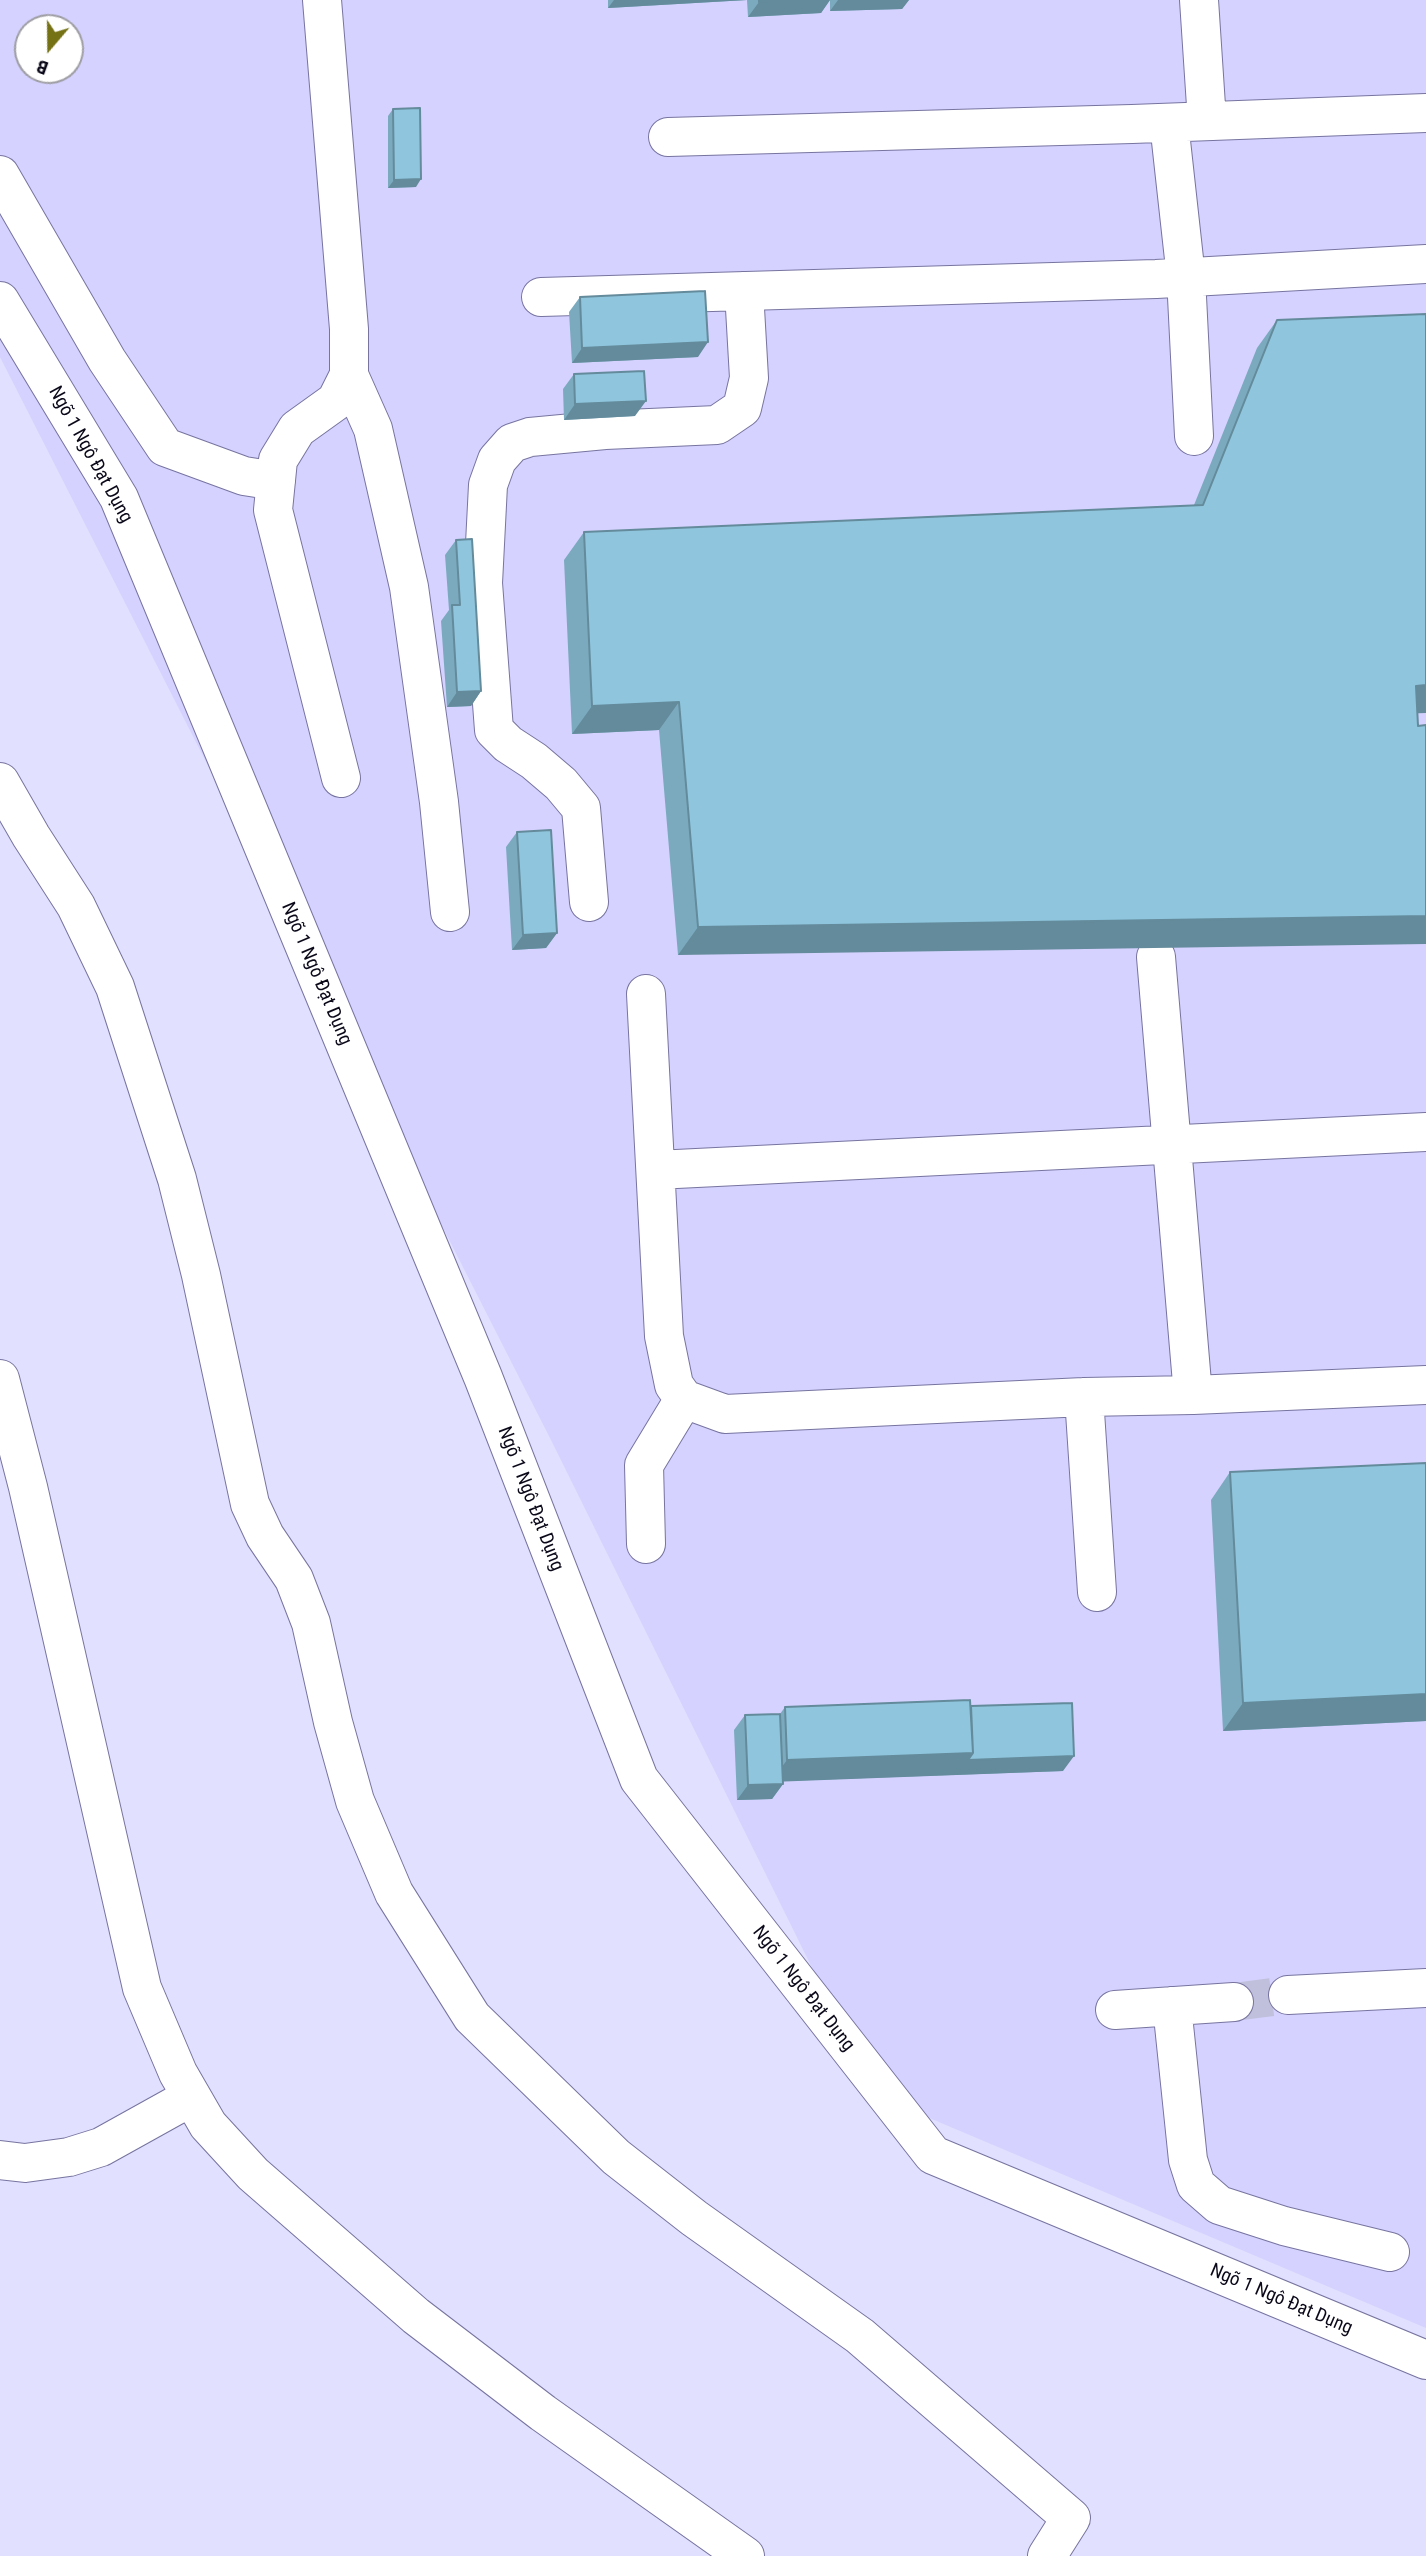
<!DOCTYPE html>
<meta charset="utf-8">
<style>
body{margin:0}
#map{position:relative;width:1426px;height:2556px;overflow:hidden;background:#e1e0fe;font-family:"Roboto Condensed",sans-serif}
canvas{display:block}
.north{position:absolute;left:14px;top:14px;width:70px;height:70px;box-sizing:border-box;background:#fff;border:2px solid #9d9da3;border-radius:50%;rotate:200deg;font-size:19px;font-weight:700;line-height:28px;text-align:center;color:#0b0919}
.north::after{content:'';display:block;margin:auto;width:24px;height:32px;background:#757215;clip-path:polygon(50% 0,100% 100%,50% 72%,0 100%)}
</style>
<div id="map">
<canvas width="1426" height="2556"></canvas>
<div class="north">B</div>
</div>
<script>
const ctx = document.querySelector('canvas').getContext('2d');
ctx.lineJoin = 'round';
function fill(path, color) { ctx.fillStyle = color; ctx.fill(path, 'evenodd'); }
const toPath = rows => new Path2D(rows.map(r => 'M' + r).join(''));
function stroke(path, color, width, dash) { ctx.strokeStyle = color; ctx.lineWidth = width; ctx.lineCap = dash ? 'butt' : 'round'; ctx.setLineDash(dash || []); ctx.stroke(path); }
function label(font, color, halo, rows, align = 'center') {
  ctx.font = font + ' "Roboto Condensed",sans-serif'; ctx.lineWidth = 5; ctx.setLineDash([]); ctx.textBaseline = 'middle'; ctx.strokeStyle = halo; ctx.fillStyle = color; for (const [text, x, y, turn = 0] of rows) {
    ctx.save(); ctx.translate(x, y); ctx.rotate((+turn || 0) * Math.PI / 180); ctx.textAlign = isNaN(turn) ? turn : align; if (halo) ctx.strokeText(text, 0, 0); ctx.fillText(text, 0, 0); ctx.restore();
  }
}
fill(toPath([
 [0,0,1426,0,1426,2328,875,2095,551,1440,0,357],
 [28,28,70,28,70,70,28,70]
]), '#d5d2ff');
stroke(toPath([
 [1234,2002,1288,1995]
]), '#c1c0dc', 38, [38, 19]);
const minor = toPath([
 [322,0,349,329,349,375,336,401,297,429,278,460,273,510,341,778],
 [1199,0,1207,121],
 [1169,123,1186,277,1194,436],
 [668,137,1132,124,1426,113],
 [0,175,107,360,165,447,244,476,276,481],
 [541,297,1156,279,1426,264],
 [0,301,119,498,483,1377,639,1779,933,2155,1426,2360],
 [349,375,373,429,409,587,439,802,450,912],
 [0,782,31,836,76,906,115,987,177,1179,201,1275,250,1504,265,1536,294,1579,311,1623,333,1722,355,1801,394,1893,472,2017,616,2157,694,2218,860,2336,1071,2518,1047,2556],
 [589,902,581,808,561,784,534,761,508,744,494,730,483,583,488,485,497,460,512,443,530,437,605,430,717,425,742,408,749,378,744,291],
 [1156,957,1193,1395],
 [646,994,664,1336,674,1385,684,1399,725,1414,1084,1397,1193,1395,1426,1385],
 [656,1170,1426,1132],
 [0,1379,28,1487,142,1988,178,2073,208,2125,253,2174,416,2316,543,2413,745,2556],
 [1084,1397,1097,1592],
 [646,1544,644,1465,684,1399],
 [1288,1995,1426,1988],
 [1172,2006,1188,2160,1196,2185,1219,2205,1284,2226,1390,2252],
 [1115,2010,1234,2002],
 [0,2160,25,2163,69,2157,101,2147,191,2097]
]);
stroke(minor, '#7774a0', 40);
stroke(minor, '#fff', 38);
fill(toPath([
 [608,0,909,0,902,9,830,11,830,0,821,13,748,17,747,0,608,8],
 [393,109,416,187,388,188,388,116],
 [580,297,698,357,572,363,569,312],
 [1426,314,1426,713,1417,713,678,955,659,730,572,734,564,560,584,532,1194,505,1257,348,1277,320],
 [574,374,635,416,564,420,563,389],
 [456,540,481,691,471,706,447,707,441,621,449,610,445,555],
 [517,832,557,933,546,948,512,950,506,847],
 [1426,1463,1426,1721,1223,1731,1211,1500,1230,1472],
 [971,1706,1063,1771,783,1781,783,1784,772,1799,737,1800,734,1730,745,1715,780,1714,785,1707]
]), '#7baabf');
fill(toPath([
 [614,0,747,0,608,8],
 [792,0,830,0,821,13,748,17,759,2],
 [838,0,909,0,902,9,830,11],
 [421,179,416,187,388,188,394,180],
 [708,342,698,357,572,363,582,348],
 [646,401,635,416,564,420,575,404],
 [1426,685,1426,713,1396,714,1416,686],
 [481,691,471,706,447,707,457,692],
 [679,702,659,730,572,734,592,706],
 [1426,916,1426,944,678,955,698,927],
 [557,933,546,948,512,950,523,935],
 [1426,1694,1426,1721,1223,1731,1243,1703],
 [973,1753,1074,1756,1063,1771,771,1782,787,1760],
 [783,1784,772,1799,737,1800,748,1785]
]), '#648b9b');
const building = toPath([
 [759,0,792,0,759,2,759,0],
 [420,108,421,179,394,180,393,109,420,108],
 [705,291,708,342,582,348,580,297,705,291],
 [1426,314,1426,685,1416,686,1418,726,1426,725,1426,916,698,927,679,702,592,706,584,532,1203,505,1277,320,1426,314],
 [644,371,646,401,575,404,574,374,644,371],
 [472,539,481,691,457,692,452,605,460,605,456,540,472,539],
 [551,830,557,933,523,935,517,832,551,830],
 [1426,1463,1426,1694,1243,1703,1230,1472,1426,1463],
 [970,1700,973,1753,787,1760,785,1707,970,1700],
 [1072,1703,1074,1756,968,1760,973,1753,971,1706,1072,1703],
 [780,1714,783,1784,748,1785,745,1715,780,1714]
]);
fill(building, '#8fc6de');
stroke(building, '#648b9b', 2);
label('19px', '#0b0919', '#fff', [
 ["Ngõ 1 Ngô Đạt Dụng",90,455,61],
 ["Ngõ 1 Ngô Đạt Dụng",316,974,67],
 ["Ngõ 1 Ngô Đạt Dụng",530,1499,69],
 ["Ngõ 1 Ngô Đạt Dụng",803,1989,52],
 ["Ngõ 1 Ngô Đạt Dụng",1281,2300,23]
]);
</script>
